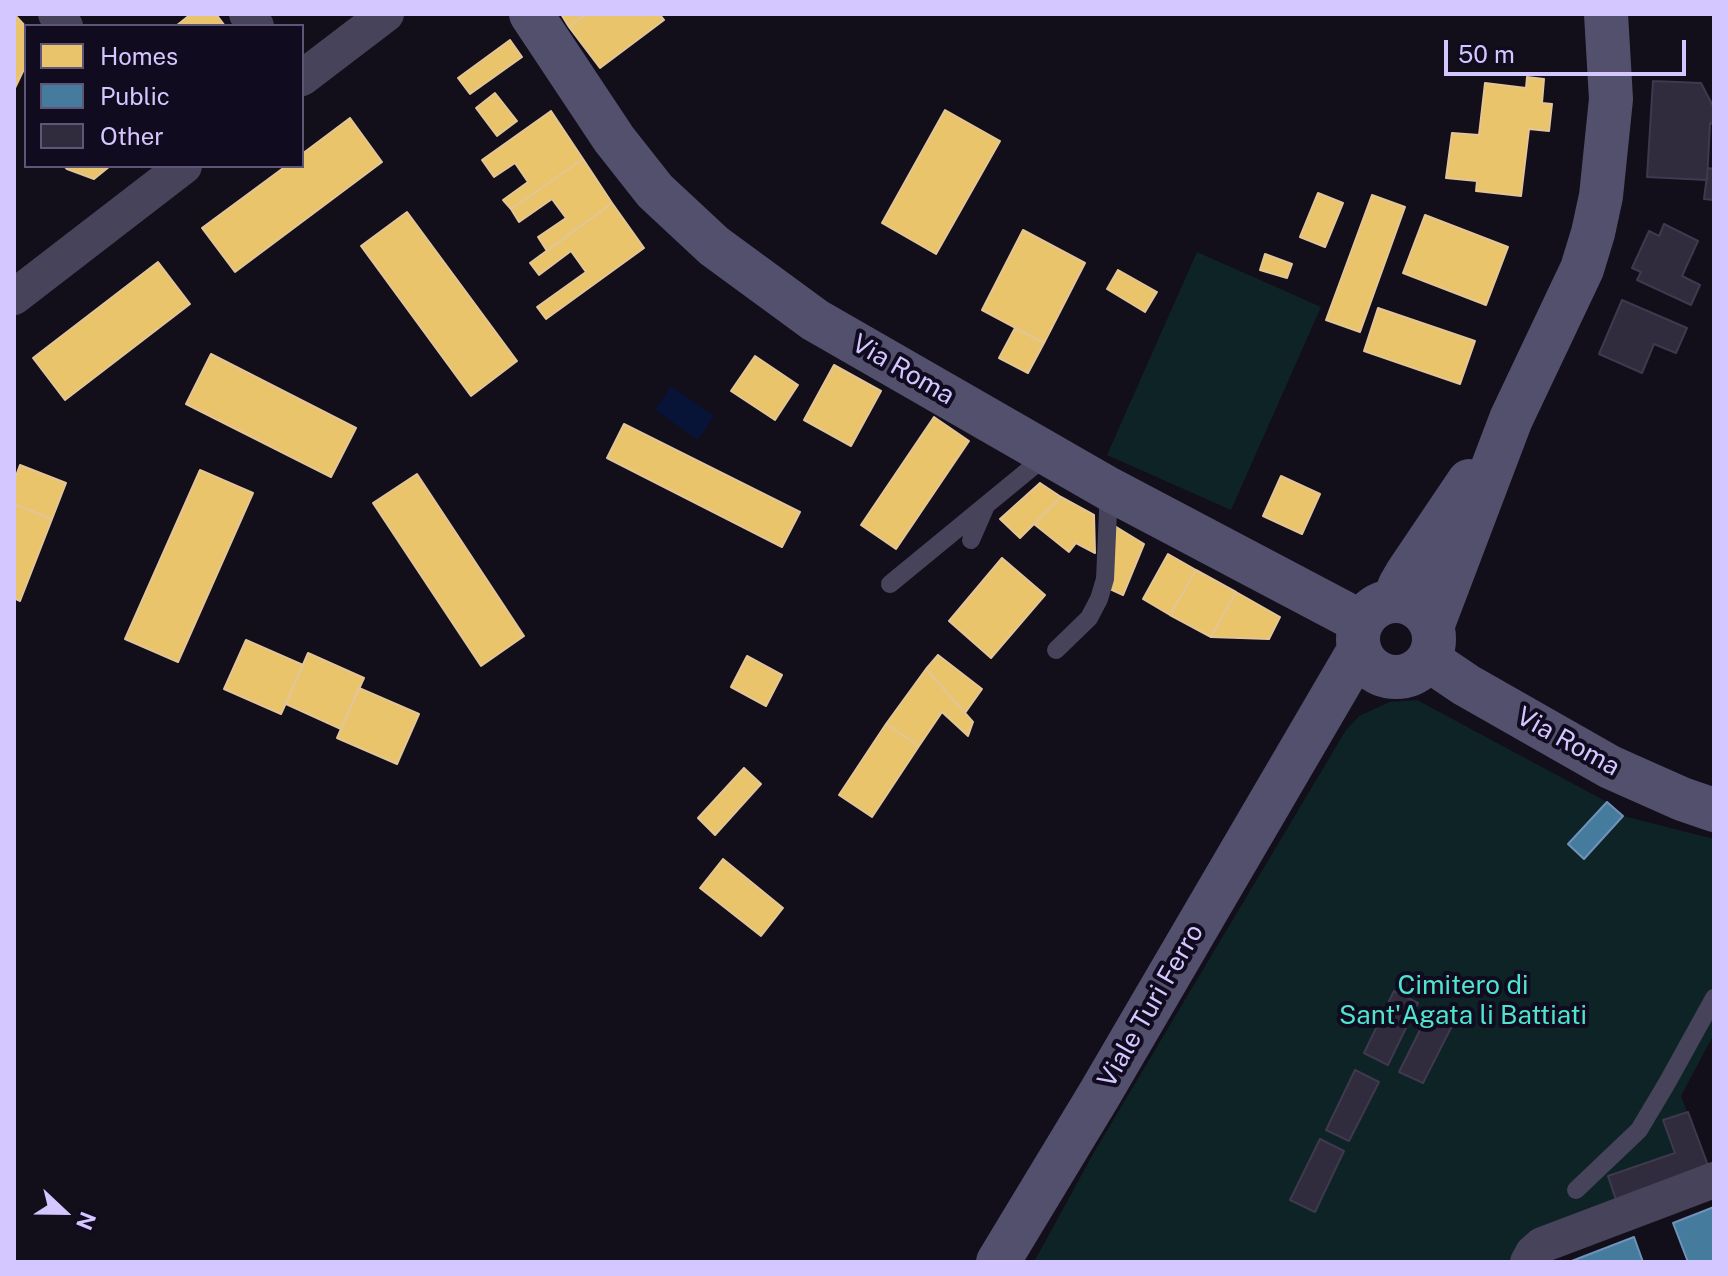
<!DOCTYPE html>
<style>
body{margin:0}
#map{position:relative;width:1728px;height:1276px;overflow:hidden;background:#120f1a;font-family:"Public Sans",sans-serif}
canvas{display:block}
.frame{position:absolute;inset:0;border:16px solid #d4c7ff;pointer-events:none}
.legend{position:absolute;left:24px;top:24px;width:280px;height:144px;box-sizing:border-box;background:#100b1e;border:2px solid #5e5678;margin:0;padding:10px 14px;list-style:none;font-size:24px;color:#d4c7ff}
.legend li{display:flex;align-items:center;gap:16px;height:40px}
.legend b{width:40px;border:2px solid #5e5678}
.north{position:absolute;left:24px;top:1172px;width:80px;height:80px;-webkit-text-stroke:6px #100b1e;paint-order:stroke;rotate:112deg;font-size:22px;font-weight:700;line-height:32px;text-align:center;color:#d4c7ff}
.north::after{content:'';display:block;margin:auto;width:28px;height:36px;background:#d4c7ff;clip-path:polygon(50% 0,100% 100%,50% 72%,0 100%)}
.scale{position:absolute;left:1444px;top:40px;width:242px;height:36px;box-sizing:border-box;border:4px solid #d4c7ff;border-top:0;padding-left:10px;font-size:24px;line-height:28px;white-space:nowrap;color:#d4c7ff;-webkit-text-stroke:6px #100b1e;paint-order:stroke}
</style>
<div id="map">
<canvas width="1728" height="1276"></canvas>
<div class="frame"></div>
<ul class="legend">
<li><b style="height:22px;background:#e9c46a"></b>Homes</li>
<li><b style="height:22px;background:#457b9d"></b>Public</li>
<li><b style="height:22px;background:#302b3d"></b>Other</li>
</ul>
<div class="north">N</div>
<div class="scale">50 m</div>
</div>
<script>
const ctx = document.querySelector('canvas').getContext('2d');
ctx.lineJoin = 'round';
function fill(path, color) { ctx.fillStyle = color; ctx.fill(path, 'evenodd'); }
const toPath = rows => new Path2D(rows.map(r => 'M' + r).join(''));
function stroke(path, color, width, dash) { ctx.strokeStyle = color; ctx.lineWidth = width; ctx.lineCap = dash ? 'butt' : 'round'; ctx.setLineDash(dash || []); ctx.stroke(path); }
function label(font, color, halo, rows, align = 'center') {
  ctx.font = font + ' "Public Sans",sans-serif'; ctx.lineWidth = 8; ctx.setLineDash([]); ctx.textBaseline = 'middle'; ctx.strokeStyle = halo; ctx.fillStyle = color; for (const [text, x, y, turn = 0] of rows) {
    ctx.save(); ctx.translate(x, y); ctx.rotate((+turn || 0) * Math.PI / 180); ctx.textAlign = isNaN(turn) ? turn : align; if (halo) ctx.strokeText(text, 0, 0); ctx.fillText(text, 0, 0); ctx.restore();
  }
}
fill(toPath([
 [1197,252,1321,307,1231,510,1107,455],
 [1417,700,1607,802,1623,816,1714,839,1714,1034,1681,1096,1709,1168,1511,1262,1034,1262,1093,1154,1346,730,1359,716,1390,702]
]), '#0e2326');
fill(toPath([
 [671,386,714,416,698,440,655,410]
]), '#071438');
const homes = toPath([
 [191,14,216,14,225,26,176,26,191,14],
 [561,14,586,14,569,27,561,14],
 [586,14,659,14,664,20,600,68,569,27,586,14],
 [15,15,26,27,26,65,14,90,15,15],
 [510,40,522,57,470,94,458,78,510,40],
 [1527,77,1544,79,1542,103,1552,104,1549,131,1529,129,1521,196,1476,191,1477,181,1446,178,1452,133,1479,135,1485,83,1526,88,1527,77],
 [495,93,517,121,497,136,476,108,495,93],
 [945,110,1000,141,936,254,882,223,945,110],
 [551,111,583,159,511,209,503,200,528,182,515,163,494,177,482,160,551,111],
 [350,118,382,162,235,272,202,228,286,166,302,166,302,154,350,118],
 [583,159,612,203,547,251,538,237,566,218,552,199,519,222,511,209,583,159],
 [64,166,110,166,94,179,67,169,64,166],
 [1318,193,1343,203,1325,247,1300,237,1318,193],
 [1372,195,1405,207,1360,332,1326,320,1372,195],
 [612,203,644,248,546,319,537,307,586,272,571,251,539,275,530,263,612,203],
 [407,212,517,361,471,396,361,246,407,212],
 [1425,215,1508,247,1486,305,1403,273,1425,215],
 [1023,230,1085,263,1044,343,982,310,1023,230],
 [1265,254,1292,264,1287,278,1260,270,1265,254],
 [158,262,190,304,65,400,33,358,158,262],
 [1118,270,1157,292,1145,312,1107,289,1118,270],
 [1378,308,1475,341,1460,384,1364,351,1378,308],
 [1015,328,1044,343,1028,373,999,358,1015,328],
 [211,354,356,428,331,477,186,404,211,354],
 [755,356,798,385,775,420,731,391,755,356],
 [834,365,881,391,851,446,804,420,834,365],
 [934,417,969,441,896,549,861,525,934,417],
 [624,424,800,512,782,547,607,458,624,424],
 [20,465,66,483,52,519,14,504,14,481,20,465],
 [200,470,253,493,178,662,125,639,200,470],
 [417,474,524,636,481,666,373,503,417,474],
 [1281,476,1320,494,1302,534,1263,516,1281,476],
 [1040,483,1061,497,1020,538,1000,519,1040,483],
 [1061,497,1094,515,1095,553,1076,543,1069,552,1034,524,1061,497],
 [14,504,52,519,20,601,14,598,14,504],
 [1113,525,1144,544,1123,595,1110,589,1113,525],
 [1168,554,1196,570,1170,615,1143,599,1168,554],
 [1002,558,1045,595,991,658,949,621,1002,558],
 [1196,570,1236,592,1211,637,1170,615,1196,570],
 [1236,592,1280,617,1269,639,1211,637,1236,592],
 [246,640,303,665,281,714,224,689,246,640],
 [308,653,364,678,341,729,286,704,308,653],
 [938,655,982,689,965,713,926,669,938,655],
 [747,656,782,675,766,706,731,687,747,656],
 [926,669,973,722,968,736,942,712,919,746,886,724,926,669],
 [359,688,419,714,397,764,337,738,359,688],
 [886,724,919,746,872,817,839,795,886,724],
 [744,768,761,784,715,835,698,818,744,768],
 [723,859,783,908,761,936,700,888,723,859]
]);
fill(homes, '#e9c46a');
stroke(homes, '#e3c597', 2);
const public = toPath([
 [1607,802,1623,816,1584,859,1568,844,1607,802],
 [1714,1207,1714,1262,1688,1262,1673,1223,1714,1207],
 [1634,1237,1643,1262,1569,1262,1634,1237]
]);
fill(public, '#457b9d');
stroke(public, '#7092ba', 2);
const building = toPath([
 [1653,81,1701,83,1714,108,1714,124,1710,123,1707,180,1647,177,1653,81],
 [1708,168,1714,169,1714,200,1704,199,1708,168],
 [1664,224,1698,241,1682,276,1700,285,1691,305,1637,280,1641,272,1632,268,1649,231,1659,236,1664,224],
 [1622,300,1687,328,1676,353,1654,344,1642,373,1599,354,1622,300],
 [1394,991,1418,1003,1388,1065,1364,1053,1394,991],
 [1431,1008,1455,1020,1423,1083,1399,1072,1431,1008],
 [1355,1070,1379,1082,1349,1141,1326,1130,1355,1070],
 [1688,1112,1709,1168,1617,1203,1608,1176,1675,1153,1663,1120,1688,1112],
 [1320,1139,1344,1151,1315,1212,1290,1200,1320,1139]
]);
fill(building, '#302b3d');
stroke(building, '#3f394f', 2);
stroke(toPath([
 [971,540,985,508],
 [890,584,1047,455],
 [1056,650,1089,618,1099,599,1105,579,1109,489],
 [1576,1190,1639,1130,1667,1083,1714,998]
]), '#47435b', 18);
stroke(toPath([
 [56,14,65,26],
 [247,14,256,26],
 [302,78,386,14],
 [14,297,184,166],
 [1528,1262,1533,1253,1542,1245,1714,1180]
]), '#47435b', 36);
stroke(toPath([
 [531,14,614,139,655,191,714,246,815,320,1109,489,1361,622],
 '1358 639a38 38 0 1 1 76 0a38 38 0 1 1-76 0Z',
 [1394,601,1400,585,1407,573,1469,481],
 [1432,627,1511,419,1582,269,1593,233,1601,196,1611,99,1606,14],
 [1429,660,1466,685,1610,767,1682,799,1714,810],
 [998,1262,1099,1095,1359,650]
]), '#53506e', 44);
label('26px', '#d4c7ff', '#100b1e', [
 ["Via Roma",903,370,30],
 ["Via Roma",1568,742,29],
 ["Viale Turi Ferro",1151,1006,-60]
]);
label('26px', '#4ee4cf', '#100b1e', [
 ["Cimitero di",1463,986],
 ["Sant'Agata li Battiati",1463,1016]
]);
</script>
